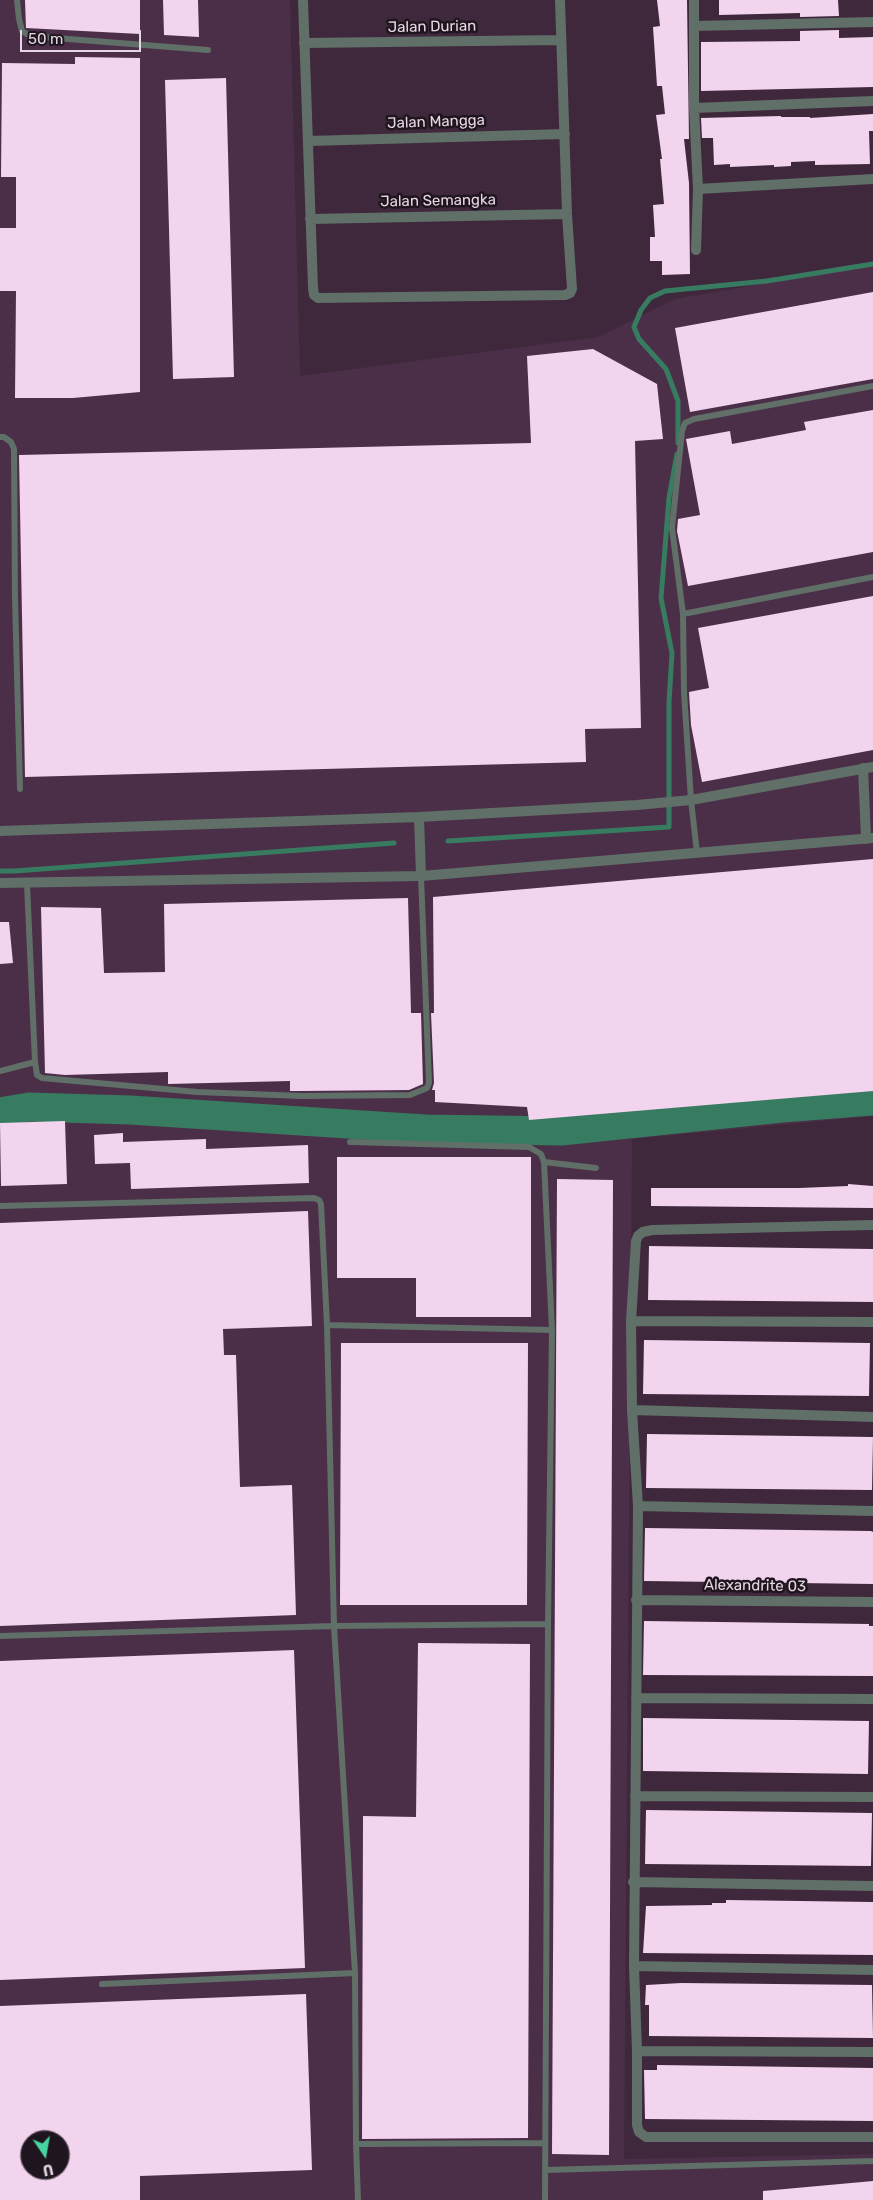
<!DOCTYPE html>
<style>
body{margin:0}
#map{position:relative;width:873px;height:2200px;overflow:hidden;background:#3f283c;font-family:Rubik,sans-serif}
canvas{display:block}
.north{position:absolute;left:20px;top:2130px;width:50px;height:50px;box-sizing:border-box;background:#1f151e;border:1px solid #6e626d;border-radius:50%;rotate:168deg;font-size:14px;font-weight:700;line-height:20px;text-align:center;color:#e5d6e3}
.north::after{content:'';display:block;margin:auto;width:18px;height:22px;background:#45d49f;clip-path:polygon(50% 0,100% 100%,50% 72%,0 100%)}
.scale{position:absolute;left:20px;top:30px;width:121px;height:22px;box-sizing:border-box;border:2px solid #e5d6e3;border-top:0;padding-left:6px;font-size:15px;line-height:18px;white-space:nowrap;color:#e5d6e3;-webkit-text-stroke:4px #1f151e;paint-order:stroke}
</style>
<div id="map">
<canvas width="873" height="2200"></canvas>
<div class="north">U</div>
<div class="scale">50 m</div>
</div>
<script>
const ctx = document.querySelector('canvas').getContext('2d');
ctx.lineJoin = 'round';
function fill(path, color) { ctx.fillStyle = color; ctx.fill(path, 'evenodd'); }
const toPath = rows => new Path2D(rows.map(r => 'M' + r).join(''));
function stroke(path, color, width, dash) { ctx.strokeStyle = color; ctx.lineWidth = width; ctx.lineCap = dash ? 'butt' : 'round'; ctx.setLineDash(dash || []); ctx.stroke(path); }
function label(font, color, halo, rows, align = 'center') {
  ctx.font = font + ' Rubik,sans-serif'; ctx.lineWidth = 5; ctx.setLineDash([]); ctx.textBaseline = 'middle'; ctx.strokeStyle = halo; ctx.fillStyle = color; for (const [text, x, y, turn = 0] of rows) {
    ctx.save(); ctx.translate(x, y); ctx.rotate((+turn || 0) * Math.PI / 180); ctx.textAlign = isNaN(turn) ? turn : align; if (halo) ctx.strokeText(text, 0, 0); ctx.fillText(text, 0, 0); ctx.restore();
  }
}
fill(toPath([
 [0,0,290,0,300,376,598,337,675,299,873,264,873,1116,632,1139,624,2159,873,2154,873,2200,0,2200],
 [30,2140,60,2140,60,2170,30,2170]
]), '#4b2f48');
stroke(toPath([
 [678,443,678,401,666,369,639,339,634,327,641,310,650,298,665,291,767,281,873,264],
 [448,841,669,827,669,702,672,653,661,598,669,498,677,454],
 [0,871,15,871,394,843]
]), '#377c60', 5);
stroke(toPath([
 [0,1112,29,1107,130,1110,425,1129,561,1131,782,1108,873,1101]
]), '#377c60', 29);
fill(toPath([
 [25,0,140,0,140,34,26,28],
 [163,0,198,0,199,37,164,35],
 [657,0,687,0,689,139,684,139,689,183,690,274,662,275,662,261,650,261,650,237,655,237,653,205,664,204,660,159,662,159,656,115,665,114,662,86,657,86,653,27,660,26],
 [719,0,838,0,839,16,800,17,800,13,719,15],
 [839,30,839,38,873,37,873,87,701,91,701,42,800,41,800,31],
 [75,57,140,58,140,392,73,398,15,398,16,291,0,291,0,228,16,228,16,177,1,177,2,63,75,64],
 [226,78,234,377,173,379,165,80],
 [873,114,873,131,869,131,870,164,815,165,815,161,791,162,791,166,774,167,774,165,730,167,730,164,714,165,713,138,702,138,701,118,781,116,781,117,810,117,810,118],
 [873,292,873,379,690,412,675,328],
 [593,349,657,384,663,439,635,441,641,728,585,729,586,762,25,777,19,455,531,443,527,356],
 [873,410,873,552,688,586,677,531,678,519,700,515,686,439,730,431,732,444,806,430,804,422],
 [873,596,873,750,702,782,691,725,689,692,709,688,698,628],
 [873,859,873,1091,529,1120,527,1107,435,1102,435,1090,432,1090,434,1083,431,1013,434,1013,433,897],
 [408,898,411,1013,421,1013,423,1084,409,1090,302,1091,290,1091,290,1081,168,1084,168,1072,65,1075,45,1073,41,907,101,908,104,973,165,972,164,904],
 [0,922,9,922,13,963,0,964],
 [65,1121,67,1184,1,1186,0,1123],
 [123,1133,123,1142,206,1139,206,1149,308,1145,309,1183,131,1189,130,1163,95,1164,94,1135],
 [337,1157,531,1157,531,1317,416,1317,416,1278,337,1278],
 [557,1179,613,1180,609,2155,552,2154],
 [848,1184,873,1186,873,1208,651,1206,651,1188,799,1188,848,1186],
 [308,1211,312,1326,223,1329,224,1355,236,1355,240,1487,292,1485,296,1615,0,1626,0,1223],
 [649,1246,873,1249,873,1302,648,1300],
 [644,1340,870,1343,869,1396,643,1394],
 [341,1343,528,1343,527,1605,340,1605],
 [647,1434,873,1437,872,1490,646,1488],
 [645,1528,871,1531,873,1532,873,1584,644,1581],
 [644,1621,869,1624,869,1626,873,1626,873,1676,643,1675],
 [418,1643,530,1644,528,2138,362,2139,363,1816,416,1817],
 [294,1650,305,1968,0,1980,0,1661],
 [643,1718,869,1721,868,1774,643,1771],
 [646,1810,872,1813,871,1866,645,1864],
 [726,1900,873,1902,873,1955,643,1953,646,1906,712,1905,712,1903,726,1903],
 [681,1983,872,1985,873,2038,649,2036,649,2005,645,2005,646,1985],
 [306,1994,312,2170,140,2176,140,2200,0,2200,0,2006],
 [30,2140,60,2140,60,2170,30,2170],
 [657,2065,873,2068,873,2121,645,2119,644,2070,657,2070],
 [873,2181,873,2200,763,2200,763,2191]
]), '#f2d4ee');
stroke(toPath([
 [17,0,19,19,22,31,30,36,208,50],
 [0,437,4,437,11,442,14,449,15,598,20,789],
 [683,614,873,577],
 [697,853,691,800,684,692,683,614,672,528,682,431,685,423,694,419,873,386],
 [27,884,35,1062,37,1075,42,1078,197,1092,302,1096,410,1095,427,1088,429,1083,421,876],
 [0,1071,35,1062],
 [350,1142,529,1147,541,1154,544,1162,552,1330,548,1624,334,1626,355,1973,356,2144,544,2143],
 [544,1162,596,1168],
 [0,1206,314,1198,319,1200,321,1204,327,1325,334,1626,0,1636],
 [327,1325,552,1330],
 [102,1984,355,1973],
 [356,2144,358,2200],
 [545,2170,873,2161],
 [545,2200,548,1624]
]), '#606f67', 6);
stroke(toPath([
 [303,0,313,288,314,295,318,298,565,295,570,293,572,289,567,214,560,0],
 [694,0,694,108,698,189,696,250],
 [695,26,873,22],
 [304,43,560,40],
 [694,108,873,101],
 [308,141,565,134],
 [698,189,873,179],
 [310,219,567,214],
 [863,768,866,839],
 [419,817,421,876],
 [0,831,419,817,637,805,691,800,873,767],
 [0,883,421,876,873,838],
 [873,1225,652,1230,643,1232,638,1236,636,1241,631,1321,632,1410,638,1506,634,1966,873,1970],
 [631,1321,873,1322],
 [632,1410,873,1417],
 [638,1506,873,1511],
 [636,1600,873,1602],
 [636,1698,873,1699],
 [635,1796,873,1797],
 [633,1882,873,1886],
 [634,1966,637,2051],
 [873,2052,637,2051,637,2125,639,2132,646,2137,873,2137]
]), '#606f67', 10);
label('15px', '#e5d6e3', '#1f151e', [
 ["Jalan Durian",432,27,-1],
 ["Jalan Mangga",436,122,-2],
 ["Jalan Semangka",438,201,-1],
 ["Alexandrite 03",755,1586,1]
]);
</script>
